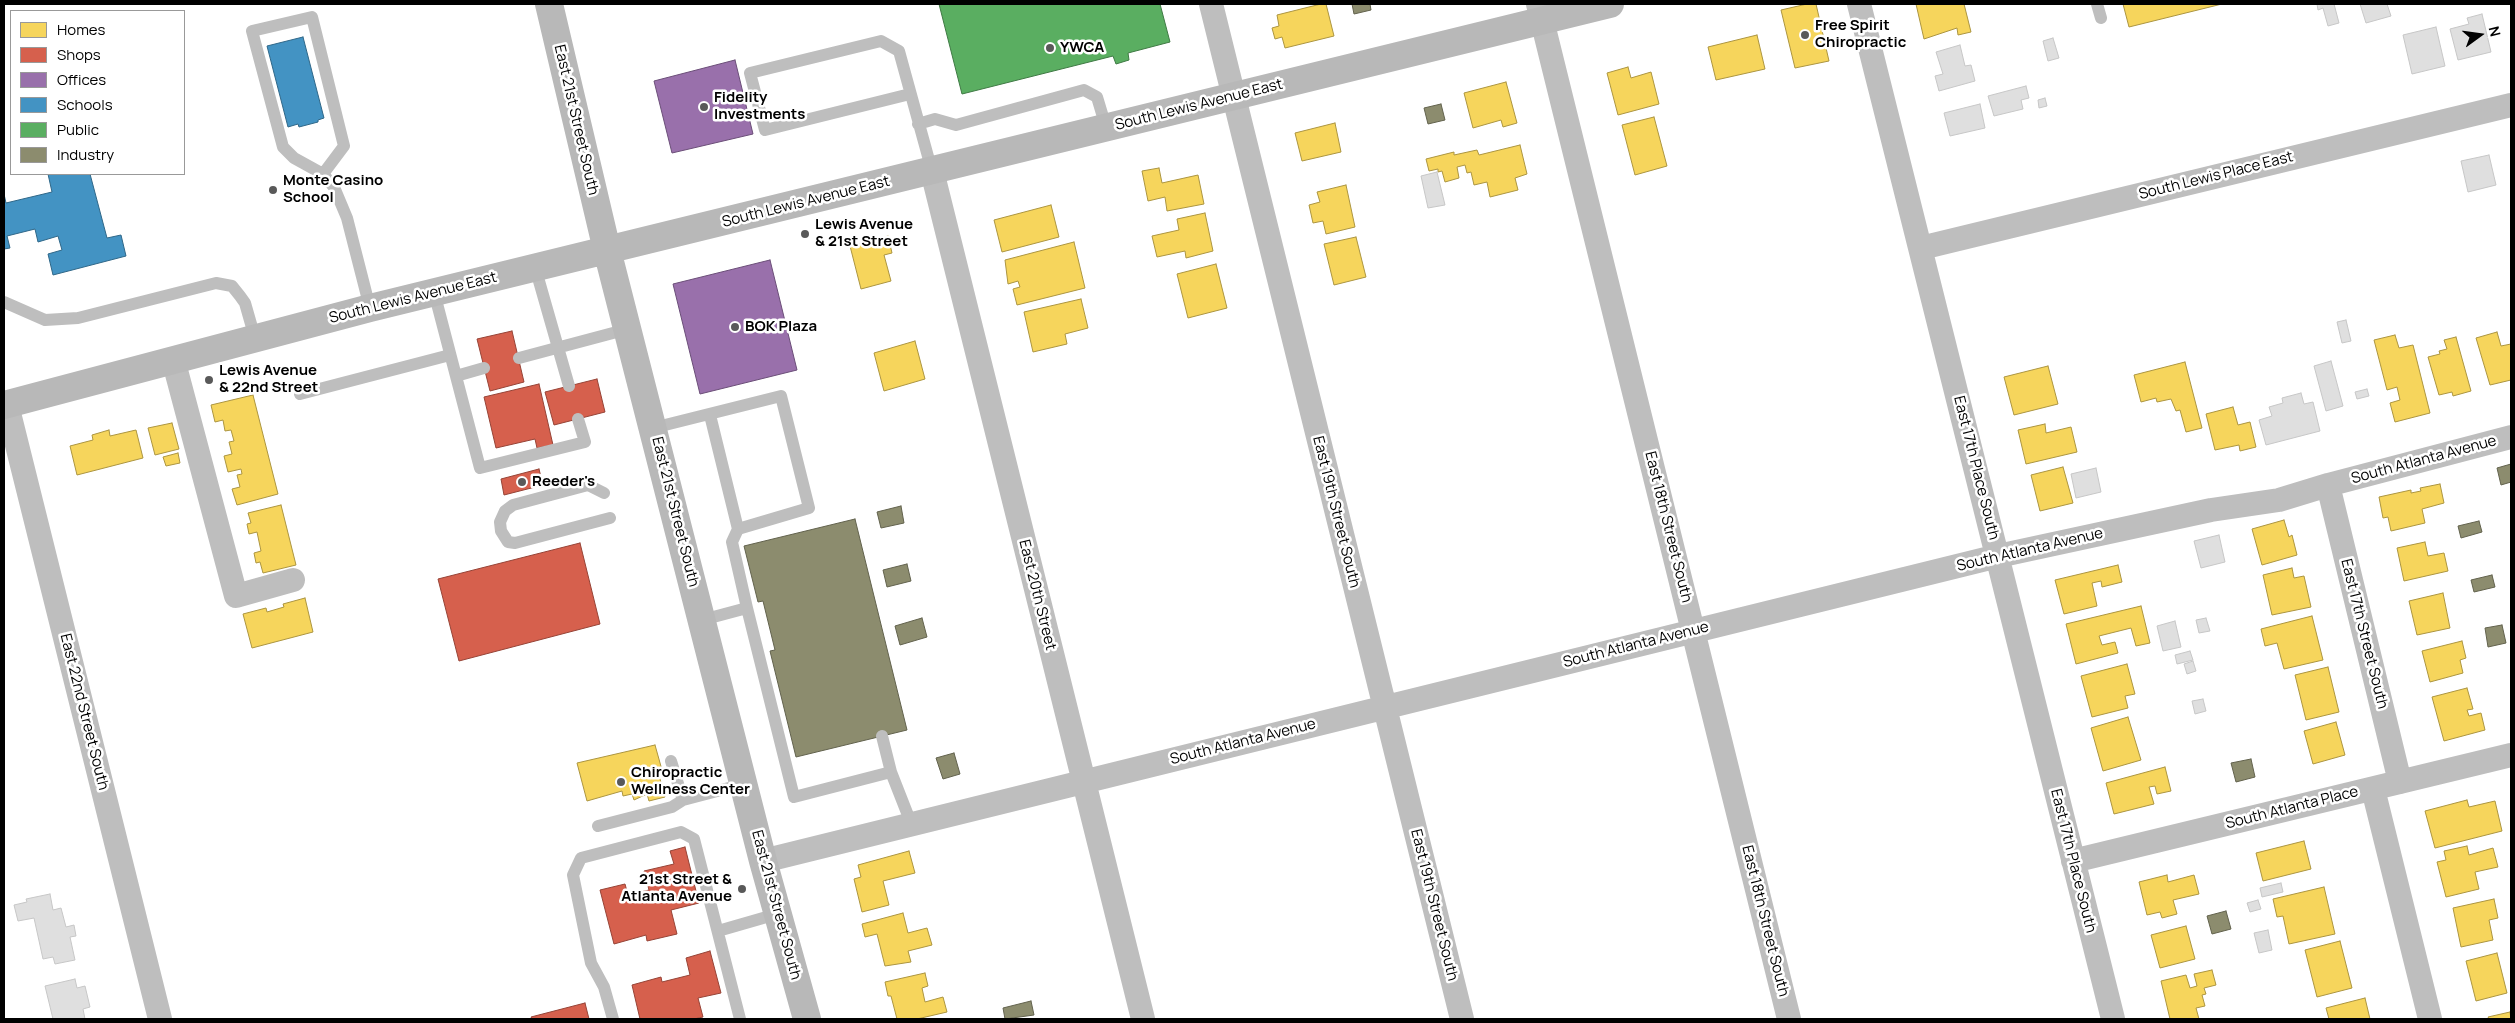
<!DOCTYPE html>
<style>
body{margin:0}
#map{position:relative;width:2515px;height:1023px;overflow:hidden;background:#fff;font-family:Manrope,sans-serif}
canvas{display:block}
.frame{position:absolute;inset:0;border:5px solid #000;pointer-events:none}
.legend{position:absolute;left:10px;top:10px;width:175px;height:165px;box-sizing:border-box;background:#fff;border:1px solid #999;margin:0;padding:6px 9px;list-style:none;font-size:15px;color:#000}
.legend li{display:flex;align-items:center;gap:10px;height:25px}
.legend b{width:25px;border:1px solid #999}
.north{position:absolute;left:2455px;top:10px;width:50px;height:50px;-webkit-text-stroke:4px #fff;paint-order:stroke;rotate:76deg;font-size:14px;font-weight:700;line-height:20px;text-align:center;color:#000}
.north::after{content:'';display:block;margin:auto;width:18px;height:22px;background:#000;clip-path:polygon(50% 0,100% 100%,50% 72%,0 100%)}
</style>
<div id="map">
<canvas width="2515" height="1023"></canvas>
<div class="frame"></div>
<ul class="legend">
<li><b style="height:14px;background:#f6d55c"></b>Homes</li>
<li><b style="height:14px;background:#d6604d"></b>Shops</li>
<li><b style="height:14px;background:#9970ab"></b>Offices</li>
<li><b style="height:14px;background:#4393c3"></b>Schools</li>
<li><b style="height:14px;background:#5aae61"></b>Public</li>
<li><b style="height:14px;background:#8c8c6e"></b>Industry</li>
</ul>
<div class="north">N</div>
</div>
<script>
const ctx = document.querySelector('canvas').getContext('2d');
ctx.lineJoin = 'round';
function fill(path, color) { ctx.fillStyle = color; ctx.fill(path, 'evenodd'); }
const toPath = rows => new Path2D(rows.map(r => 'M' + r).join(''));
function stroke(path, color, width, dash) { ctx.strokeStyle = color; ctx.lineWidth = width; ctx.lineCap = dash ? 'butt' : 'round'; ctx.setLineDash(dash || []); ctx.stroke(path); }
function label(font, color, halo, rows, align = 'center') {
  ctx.font = font + ' Manrope,sans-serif'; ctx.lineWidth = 5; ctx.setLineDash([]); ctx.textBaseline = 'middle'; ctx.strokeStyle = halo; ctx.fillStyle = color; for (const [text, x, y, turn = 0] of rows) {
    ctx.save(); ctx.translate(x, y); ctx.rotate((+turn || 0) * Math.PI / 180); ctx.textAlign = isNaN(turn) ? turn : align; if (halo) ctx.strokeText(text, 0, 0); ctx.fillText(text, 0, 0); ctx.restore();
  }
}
const homes = toPath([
 [1321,4,1326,4,1334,36,1285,48,1282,37,1275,39,1272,28,1279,26,1277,15,1321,4],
 [1807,4,1816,4,1829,61,1795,68,1781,10,1807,4],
 [1916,4,1964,4,1971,32,1958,35,1957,28,1924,39,1916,4],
 [2123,4,2222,4,2129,27,2123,4],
 [1757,35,1765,69,1716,80,1708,47,1757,35],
 [1628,67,1631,78,1651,72,1659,104,1618,115,1607,73,1628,67],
 [1506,82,1517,123,1503,127,1501,120,1473,128,1464,93,1506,82],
 [1654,117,1667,166,1635,175,1622,125,1654,117],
 [1335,123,1341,152,1302,161,1295,133,1335,123],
 [1520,145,1527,174,1515,178,1518,190,1490,197,1487,182,1474,185,1471,172,1467,173,1465,165,1457,167,1459,178,1445,182,1442,171,1438,172,1438,169,1429,171,1426,159,1454,152,1454,155,1477,150,1479,155,1520,145],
 [1159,168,1162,183,1198,175,1204,204,1167,211,1165,197,1148,201,1142,171,1159,168],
 [1346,185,1355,227,1326,234,1323,221,1313,223,1309,205,1320,202,1317,192,1346,185],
 [1051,205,1059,237,1002,252,994,220,1051,205],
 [1205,213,1213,251,1186,258,1185,251,1157,257,1152,236,1179,230,1177,219,1205,213],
 [888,236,892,253,884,255,891,281,861,289,850,246,888,236],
 [1356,237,1366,277,1334,285,1324,244,1356,237],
 [1074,242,1085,288,1017,305,1013,289,1020,287,1018,281,1008,284,1005,260,1074,242],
 [1216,264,1227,308,1188,318,1177,274,1216,264],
 [1081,299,1088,328,1065,334,1067,344,1033,352,1024,312,1081,299],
 [2497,332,2501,346,2511,344,2511,380,2490,385,2476,338,2497,332],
 [2395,335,2399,348,2413,345,2430,413,2395,422,2390,403,2400,400,2397,387,2387,390,2374,340,2395,335],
 [2456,337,2471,391,2453,396,2452,392,2439,395,2428,357,2440,354,2439,351,2447,349,2444,340,2456,337],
 [915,341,925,379,884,391,874,353,915,341],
 [2185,362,2202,428,2186,432,2180,410,2176,411,2171,399,2157,402,2156,398,2141,402,2134,375,2185,362],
 [2048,366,2058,404,2014,415,2004,377,2048,366],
 [253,395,278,494,237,505,232,489,240,487,237,475,242,474,241,469,228,472,224,456,232,454,229,442,234,441,231,430,225,431,223,420,215,422,211,405,253,395],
 [2233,407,2238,425,2250,422,2256,447,2240,451,2239,445,2215,450,2206,414,2233,407],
 [172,423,179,449,155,455,148,428,172,423],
 [2045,424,2046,433,2071,427,2077,452,2026,464,2018,430,2045,424],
 [109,430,110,436,136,430,143,458,77,475,70,446,93,440,92,435,109,430],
 [178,453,180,463,166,466,163,457,178,453],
 [2063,467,2073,503,2040,511,2031,475,2063,467],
 [2440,484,2444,503,2422,509,2425,523,2391,531,2388,517,2383,518,2379,497,2411,490,2411,493,2421,491,2420,488,2440,484],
 [281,505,296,565,263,573,260,562,256,563,254,553,261,551,257,532,249,534,247,524,251,523,248,513,281,505],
 [2284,520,2289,537,2292,535,2297,555,2262,565,2252,529,2284,520],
 [2425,542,2428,556,2444,553,2448,571,2404,581,2397,548,2425,542],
 [2118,565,2122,582,2102,587,2101,581,2092,583,2097,606,2064,614,2055,580,2118,565],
 [2292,568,2294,578,2304,576,2311,607,2272,615,2263,575,2292,568],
 [2443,593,2450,628,2417,635,2409,601,2443,593],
 [305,598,313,632,252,648,243,614,266,608,267,612,284,607,283,604,305,598],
 [2141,606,2150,643,2136,646,2131,628,2099,636,2102,645,2115,642,2118,653,2076,664,2066,624,2141,606],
 [2312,616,2323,660,2284,669,2277,643,2265,646,2261,629,2312,616],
 [2462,641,2466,658,2460,660,2463,673,2430,682,2422,651,2462,641],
 [2127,664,2135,694,2125,696,2128,708,2092,717,2081,676,2127,664],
 [2328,667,2339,712,2306,720,2295,675,2328,667],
 [2467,688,2473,709,2467,710,2469,716,2481,713,2485,730,2444,741,2432,697,2467,688],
 [2128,717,2141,760,2103,771,2091,728,2128,717],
 [2336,722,2345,755,2313,764,2304,731,2336,722],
 [655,745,662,770,658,772,665,797,649,801,647,794,634,800,632,794,623,796,622,791,587,801,577,763,655,745],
 [2165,767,2171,791,2157,794,2155,786,2149,787,2154,804,2114,814,2106,783,2165,767],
 [2467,800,2469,807,2495,801,2502,831,2435,848,2425,811,2467,800],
 [2304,841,2311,869,2263,881,2256,853,2304,841],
 [2467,846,2469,855,2493,848,2498,867,2475,872,2479,889,2446,897,2437,862,2446,860,2444,851,2467,846],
 [909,851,915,873,883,881,889,905,862,912,854,879,861,877,858,865,909,851],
 [2167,875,2168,882,2194,875,2199,894,2173,900,2177,914,2162,918,2160,912,2147,915,2139,882,2167,875],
 [2324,887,2335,934,2289,944,2283,916,2277,917,2273,899,2324,887],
 [2494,899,2498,918,2489,920,2493,940,2461,947,2453,908,2494,899],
 [903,913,908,933,927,928,932,945,908,951,911,962,885,966,877,934,865,937,862,924,903,913],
 [2186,926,2195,959,2160,968,2151,935,2186,926],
 [2340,941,2352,988,2317,997,2305,950,2340,941],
 [2497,953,2507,993,2476,1001,2466,961,2497,953],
 [2212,970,2216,985,2204,988,2206,994,2202,995,2205,1006,2196,1008,2199,1019,2170,1019,2161,981,2186,975,2190,988,2197,986,2194,974,2212,970],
 [925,973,928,986,922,988,925,1002,943,997,947,1012,917,1019,897,1019,891,996,888,996,885,982,925,973],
 [2365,998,2370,1019,2329,1019,2326,1008,2365,998],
 [2510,1012,2511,1019,2489,1019,2488,1017,2510,1012]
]);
fill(homes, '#f6d55c');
stroke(homes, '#ac9540', 1);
const shops = toPath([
 [512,331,524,382,490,391,477,339,512,331],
 [597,379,605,412,554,425,545,392,597,379],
 [539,384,553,445,537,448,535,439,496,448,484,397,539,384],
 [539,469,543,485,504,495,501,479,539,469],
 [580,543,600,624,459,661,438,579,580,543],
 [685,847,699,903,671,910,677,934,647,941,646,935,614,944,600,890,625,884,628,895,649,890,644,871,674,864,670,851,685,847],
 [710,951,721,993,698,998,703,1017,694,1019,640,1019,632,985,661,977,662,982,690,975,686,958,710,951],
 [585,1003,589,1019,532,1019,531,1017,585,1003]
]);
fill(shops, '#d6604d');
stroke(shops, '#964336', 1);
const offices = toPath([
 [735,60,753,134,672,153,654,81,735,60],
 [770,260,797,370,700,394,673,284,770,260]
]);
fill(offices, '#9970ab');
stroke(offices, '#6b4e78', 1);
const schools = toPath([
 [303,37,324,118,318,120,318,122,299,127,298,124,288,127,267,46,303,37],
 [48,174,90,174,107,238,121,235,126,256,53,275,48,254,62,250,58,236,38,242,35,229,7,236,10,248,4,249,4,194,6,203,52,192,48,174]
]);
fill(schools, '#4393c3');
stroke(schools, '#2f6788', 1);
const public = toPath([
 [939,4,1160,4,1170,42,1128,53,1129,60,1116,64,1113,56,962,94,939,4]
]);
fill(public, '#5aae61');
stroke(public, '#3f7a44', 1);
const industry = toPath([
 [1352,4,1370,4,1371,10,1354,14,1352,4],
 [1441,104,1445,120,1428,124,1424,108,1441,104],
 [2511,464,2511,482,2501,485,2497,468,2511,464],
 [901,506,904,523,881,528,877,512,901,506],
 [855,519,907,730,796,757,770,651,775,650,763,601,758,602,744,546,855,519],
 [2479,521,2482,532,2461,538,2458,526,2479,521],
 [907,564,911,581,887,587,883,570,907,564],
 [2492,575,2495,587,2474,592,2471,580,2492,575],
 [922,618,927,637,900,645,895,626,922,618],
 [2502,625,2506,643,2488,647,2485,628,2502,625],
 [954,753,960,774,943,779,936,758,954,753],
 [2251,759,2255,777,2236,782,2231,763,2251,759],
 [2226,911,2231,929,2212,934,2207,916,2226,911],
 [1031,1001,1034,1015,1005,1019,1003,1008,1031,1001]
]);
fill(industry, '#8c8c6e');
stroke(industry, '#62624d', 1);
const building = toPath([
 [2317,4,2334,4,2339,23,2328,26,2323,8,2318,10,2317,4],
 [2360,4,2387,4,2391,16,2366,23,2360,4],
 [2482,14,2491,52,2458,60,2450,29,2469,24,2467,18,2482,14],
 [2436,27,2445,66,2412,74,2403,35,2436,27],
 [2053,38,2059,58,2048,61,2043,41,2053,38],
 [1960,45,1965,66,1971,65,1975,81,1939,91,1935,76,1943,74,1936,52,1960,45],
 [2026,86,2029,98,2021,100,2023,109,1994,116,1988,96,2026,86],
 [2045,98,2047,106,2039,108,2038,100,2045,98],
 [1980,104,1985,128,1950,136,1944,113,1980,104],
 [2489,155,2496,185,2468,192,2461,161,2489,155],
 [1437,172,1445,205,1428,208,1421,176,1437,172],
 [2346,320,2351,341,2342,343,2337,322,2346,320],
 [2331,361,2343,406,2326,411,2314,366,2331,361],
 [2367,389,2369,396,2357,399,2355,392,2367,389],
 [2301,393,2304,404,2313,402,2320,431,2266,445,2259,420,2272,416,2269,407,2283,403,2282,398,2301,393],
 [2096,468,2101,492,2076,498,2071,474,2096,468],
 [2219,535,2225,562,2201,568,2194,541,2219,535],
 [2206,618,2210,631,2199,633,2196,620,2206,618],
 [2175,621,2181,647,2163,651,2157,626,2175,621],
 [2190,651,2193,660,2177,664,2175,655,2190,651],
 [2193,661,2196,671,2187,674,2184,664,2193,661],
 [2203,699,2206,711,2195,714,2192,701,2203,699],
 [2281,883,2283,892,2262,897,2260,888,2281,883],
 [50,894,53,910,61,908,66,927,74,925,76,936,70,937,75,960,55,964,53,957,43,959,34,918,18,921,14,905,27,902,26,899,50,894],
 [2258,900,2261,909,2250,912,2247,903,2258,900],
 [2268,930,2272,950,2259,953,2254,933,2268,930],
 [75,979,77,988,85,986,90,1007,83,1009,85,1019,53,1019,45,986,75,979]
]);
fill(building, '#dfdfdf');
stroke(building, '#c7c7c7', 1);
stroke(toPath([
 [2097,4,2101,18],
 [910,94,765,130,750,73,881,41,899,51,932,171],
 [918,124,935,119,956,125,1084,90,1097,97,1106,127],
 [323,174,344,146,312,17,252,31,283,147,294,158,323,174,334,187,347,218,370,308],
 [535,267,569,386],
 [434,292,480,468,585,442,578,419],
 [4,302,45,320,78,318,216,283,232,286,240,296,245,303,255,338],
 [519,358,628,329],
 [456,376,484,368],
 [300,394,450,355],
 [653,428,781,396,809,508,738,529],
 [604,493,588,485,513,505,505,511,500,522,501,531,508,542,515,543,610,518],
 [747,608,794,797,891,772],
 [702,620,747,608,732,542,738,529,710,415],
 [882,736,891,772,911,823],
 [671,761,683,800],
 [598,826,672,807,683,800,744,784],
 [718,931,777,914],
 [613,1019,604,987,591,963,573,875,581,858,681,832,694,839,740,1019]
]), '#bebebe', 12);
stroke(toPath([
 [1211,4,1462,1019],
 [1538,4,1789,1019],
 [1859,4,2113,1019],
 [932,171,1143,1019],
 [1921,248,2511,105],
 [173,359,236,596,293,580],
 [7,405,160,1019],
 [2328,485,2400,782],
 [2373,789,2430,1019],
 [763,861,1998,556,2211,510,2279,500,2328,485,2511,437],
 [2073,861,2511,755]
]), '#bebebe', 24);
stroke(toPath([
 [549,4,607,250,763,861,807,1019],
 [4,405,370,308,1610,4]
]), '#b8b8b8', 28);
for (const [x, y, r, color] of [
 [1805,35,5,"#595959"],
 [1050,48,5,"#595959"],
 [704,107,5,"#595959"],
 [273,190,5,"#595959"],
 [805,234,5,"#595959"],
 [735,327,5,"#595959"],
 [209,380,5,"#595959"],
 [522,482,5,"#595959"],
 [621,782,5,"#595959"],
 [742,889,5,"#595959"]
]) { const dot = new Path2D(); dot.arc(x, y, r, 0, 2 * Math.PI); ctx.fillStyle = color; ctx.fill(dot); stroke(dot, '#fff', 2); }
label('bold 15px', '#000', '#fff', [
 ["Free Spirit",1815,26],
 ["Chiropractic",1815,43],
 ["YWCA",1060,48],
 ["Fidelity",714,98],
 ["Investments",714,115],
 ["Monte Casino",283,181],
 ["School",283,198],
 ["Lewis Avenue",815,225],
 ["& 21st Street",815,242],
 ["BOK Plaza",745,327],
 ["Lewis Avenue",219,371],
 ["& 22nd Street",219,388],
 ["Reeder's",532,482],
 ["Chiropractic",631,773],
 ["Wellness Center",631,790],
 ["21st Street &",732,880,"right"],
 ["Atlanta Avenue",732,897,"right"]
], 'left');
label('15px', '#000', '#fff', [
 ["South Lewis Avenue East",1199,105,-14],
 ["East 21st Street South",576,120,77],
 ["South Lewis Place East",2216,176,-14],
 ["South Lewis Avenue East",806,202,-14],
 ["South Lewis Avenue East",413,298,-14],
 ["South Atlanta Avenue",2424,460,-15],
 ["East 17th Place South",1976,468,76],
 ["East 21st Street South",675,512,76],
 ["East 19th Street South",1336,512,76],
 ["East 18th Street South",1668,527,76],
 ["South Atlanta Avenue",2030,550,-13],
 ["East 20th Street",1037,595,76],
 ["East 17th Street South",2364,634,76],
 ["South Atlanta Avenue",1636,645,-14],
 ["East 22nd Street South",84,712,76],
 ["South Atlanta Avenue",1243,742,-14],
 ["South Atlanta Place",2292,808,-14],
 ["East 17th Place South",2073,861,76],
 ["East 21st Street South",776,905,75],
 ["East 19th Street South",1434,905,76],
 ["East 18th Street South",1765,921,76]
]);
</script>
